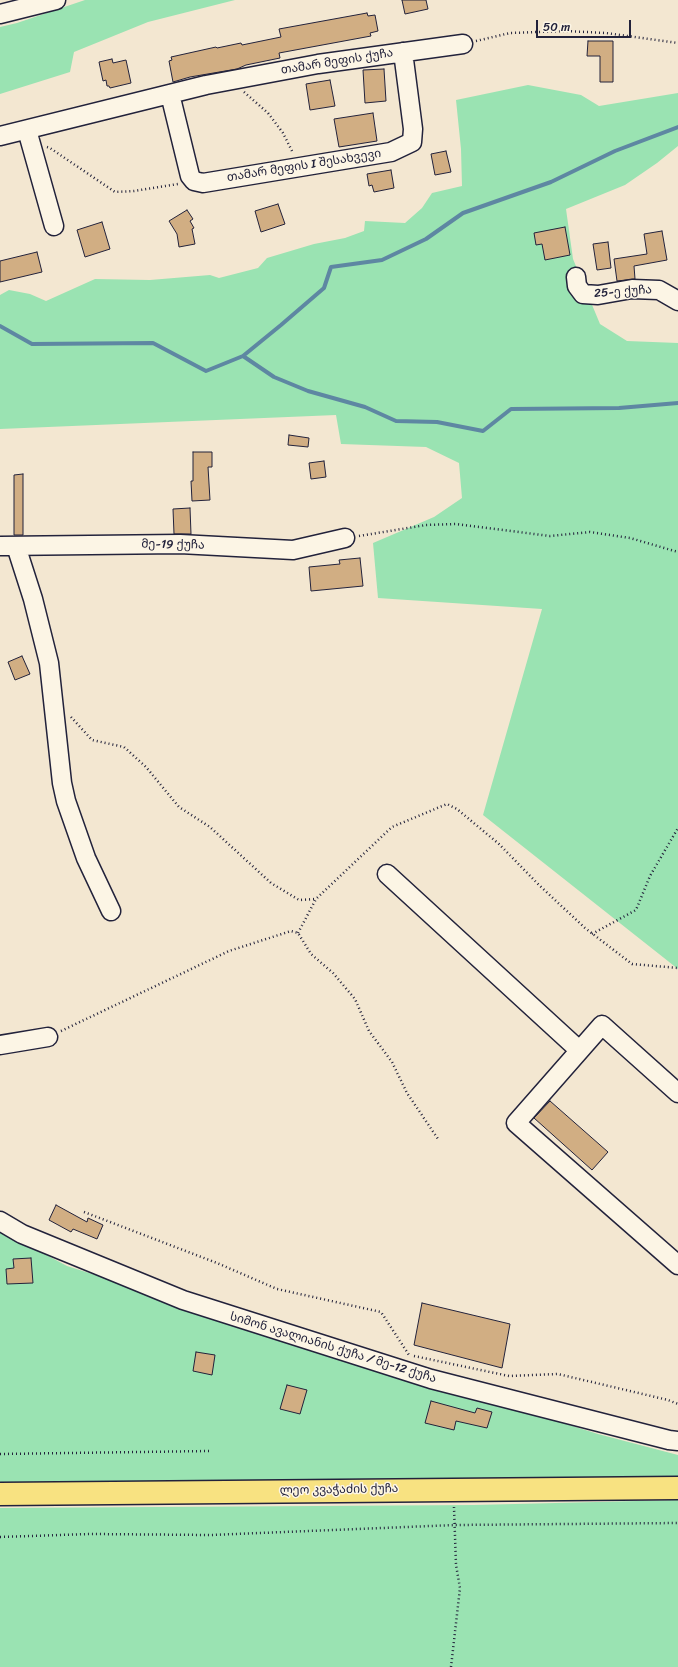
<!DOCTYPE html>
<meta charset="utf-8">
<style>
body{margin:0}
#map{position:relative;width:678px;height:1667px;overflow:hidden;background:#f3e7d1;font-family:Sriracha,sans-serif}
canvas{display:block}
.scale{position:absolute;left:536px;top:20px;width:95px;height:18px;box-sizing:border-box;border:2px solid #22223b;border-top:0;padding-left:5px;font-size:12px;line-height:14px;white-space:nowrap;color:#22223b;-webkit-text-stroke:3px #fcf5e5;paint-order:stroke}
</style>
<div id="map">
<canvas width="678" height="1667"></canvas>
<div class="scale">50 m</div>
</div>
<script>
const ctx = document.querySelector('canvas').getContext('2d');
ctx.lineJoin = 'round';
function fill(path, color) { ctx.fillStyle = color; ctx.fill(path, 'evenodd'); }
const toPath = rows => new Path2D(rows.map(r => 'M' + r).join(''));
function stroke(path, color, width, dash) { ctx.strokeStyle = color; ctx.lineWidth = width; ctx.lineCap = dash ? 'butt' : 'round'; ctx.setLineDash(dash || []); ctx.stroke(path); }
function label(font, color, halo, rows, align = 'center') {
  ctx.font = font + ' Sriracha,"Noto Sans Georgian",sans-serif'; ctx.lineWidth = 3; ctx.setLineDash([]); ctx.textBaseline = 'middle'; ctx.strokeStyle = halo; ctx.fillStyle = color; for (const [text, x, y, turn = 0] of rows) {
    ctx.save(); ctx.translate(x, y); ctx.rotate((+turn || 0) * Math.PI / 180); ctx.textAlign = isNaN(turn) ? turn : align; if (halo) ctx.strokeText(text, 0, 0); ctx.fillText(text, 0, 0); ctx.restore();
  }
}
fill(toPath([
 [85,0,235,0,148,22,74,52,70,72,0,94,0,27,17,23],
 [528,85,581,95,599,106,678,93,678,146,657,163,625,185,566,209,573,259,600,324,627,341,678,343,678,969,483,815,542,609,378,598,373,543,434,517,462,498,459,463,426,447,341,444,336,415,0,429,0,295,9,290,30,294,46,301,95,279,150,280,210,275,219,278,258,268,267,258,314,244,345,238,364,231,365,221,405,223,422,208,432,193,462,186,461,149,456,100],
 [0,1230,67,1266,598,1434,678,1455,678,1479,0,1488],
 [678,1500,678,1667,0,1667,0,1508,474,1505]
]), '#9ae3b2');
stroke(toPath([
 [0,326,32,344,153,343,206,371,243,356,281,325,324,288,331,267,382,260,426,239,463,213,551,182,615,151,678,127],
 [243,356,274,377,308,391,365,407,396,421,437,422,483,431,511,409,619,408,678,403]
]), '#5e87a2', 4);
const building = toPath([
 [402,0,426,0,428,9,405,14,402,0],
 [367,13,368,16,375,15,378,31,370,33,371,36,279,53,280,58,246,65,237,69,190,77,173,82,169,61,172,60,171,57,216,47,217,48,241,43,242,45,281,37,279,29,367,13],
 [588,41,613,41,613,82,600,82,600,56,587,56,588,41],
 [112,59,113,63,126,60,131,83,110,88,109,86,107,86,106,80,103,81,99,62,112,59],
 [384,69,386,101,365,103,363,70,384,69],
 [330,80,335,106,310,110,306,84,330,80],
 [373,113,377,141,339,147,334,119,373,113],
 [446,151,451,172,435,175,431,154,446,151],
 [391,170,394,188,374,192,372,185,369,186,367,174,391,170],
 [278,204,285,224,261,232,255,211,278,204],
 [187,210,193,219,190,221,194,228,192,229,195,244,179,247,177,234,169,221,187,210],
 [102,222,110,249,85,257,77,230,102,222],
 [565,227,570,255,545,260,542,244,536,245,534,233,565,227],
 [662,231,667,260,634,266,635,279,617,281,614,259,647,254,644,234,662,231],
 [608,242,611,268,597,270,593,244,608,242],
 [37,252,42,272,0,282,0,261,37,252],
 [289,435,309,438,308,447,288,445,289,435],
 [193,452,212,452,212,467,208,467,210,500,192,501,191,481,193,481,193,452],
 [324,461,326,477,311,479,309,463,324,461],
 [23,474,23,535,14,535,14,475,23,474],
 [190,508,191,534,174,534,173,509,190,508],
 [360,558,363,586,311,591,309,567,340,564,339,560,360,558],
 [22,656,30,674,15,680,8,662,22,656],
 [550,1101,608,1152,592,1170,534,1118,550,1101],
 [56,1205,87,1222,88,1218,103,1225,97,1239,73,1229,71,1232,49,1220,56,1205],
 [31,1258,33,1283,7,1284,6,1269,14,1268,13,1259,31,1258],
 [422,1303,510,1324,502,1368,414,1345,422,1303],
 [196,1352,215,1355,212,1375,193,1371,196,1352],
 [287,1385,307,1390,300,1414,280,1409,287,1385],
 [431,1401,475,1413,477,1408,492,1412,487,1428,456,1421,454,1430,425,1423,431,1401]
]);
fill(building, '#d1ae83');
stroke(building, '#22223b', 1);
const minor = toPath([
 [0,14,56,0],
 [170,94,190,176,194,181,203,183,391,152,412,142,413,129,403,52],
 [27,130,54,226],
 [0,136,206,85,318,64,463,44],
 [576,277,577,286,583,294,598,295,632,289,659,290,678,301],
 [0,546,180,544,293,550,345,538],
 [16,546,33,599,49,663,62,783,66,801,86,858,111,911],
 [387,874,579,1050],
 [0,1045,48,1037],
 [678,1093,602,1025,516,1123,678,1265],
 [0,1221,22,1234,183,1300,431,1379,669,1440,678,1441]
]);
const major = toPath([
 [0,1494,678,1488]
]);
stroke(minor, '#22223b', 21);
stroke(major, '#22223b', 25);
stroke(toPath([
 [476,41,510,33,566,31,606,33,678,43],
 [244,92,268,113,283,133,293,153],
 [47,147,50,148,115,192,134,191,178,184],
 [359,536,426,525,456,524,550,536,590,532,630,538,678,552],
 [71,717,92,740,124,747,146,767,179,807,210,827,271,883,299,900,316,899],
 [298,933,316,899,392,827,447,804,457,809,499,844,539,885,585,928,632,964,678,968],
 [592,934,636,910,650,876,678,828],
 [61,1031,229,951,291,931,298,933,311,954,333,973,355,999,369,1031,392,1062,407,1093,438,1139],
 [84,1212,217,1263,277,1289,381,1312,409,1355],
 [414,1356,509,1376,558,1374,668,1400,678,1404],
 [0,1454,209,1451],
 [0,1537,90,1534,211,1535,455,1525,678,1523],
 [451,1667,460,1588,456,1565,454,1507]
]), '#22223b', 2.5, [1, 3]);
stroke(minor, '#fcf5e5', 18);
stroke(major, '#f8e281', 22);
label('12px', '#22223b', '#fcf5e5', [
 ["თამარ მეფის ქუჩა",337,62,-9],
 ["თამარ მეფის I შესახვევი",304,166,-9],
 ["25-ე ქუჩა",623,292,-4],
 ["მე-19 ქუჩა",173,545,1],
 ["სიმონ ავალიანის ქუჩა / მე-12 ქუჩა",333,1348,17],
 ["ლეო კვაჭაძის ქუჩა",339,1490,-1]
]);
</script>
